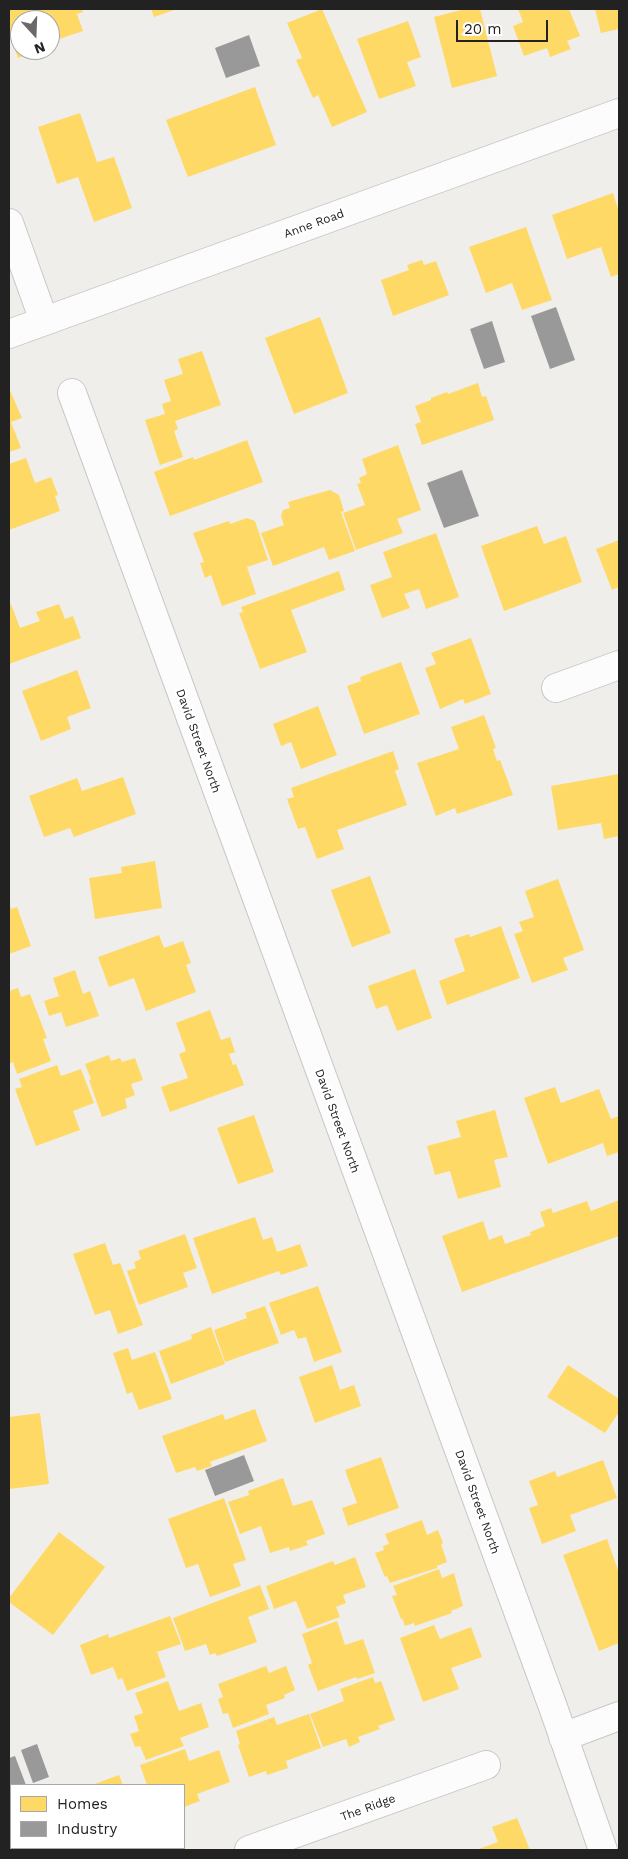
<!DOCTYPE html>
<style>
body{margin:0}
#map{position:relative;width:628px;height:1859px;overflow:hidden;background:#f0eeeb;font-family:"Work Sans",sans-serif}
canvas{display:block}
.frame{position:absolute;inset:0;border:10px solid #222;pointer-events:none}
.legend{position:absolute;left:10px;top:1784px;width:175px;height:65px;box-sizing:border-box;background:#fff;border:1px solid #a7a7a7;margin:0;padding:6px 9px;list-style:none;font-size:15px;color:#222}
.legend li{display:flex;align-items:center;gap:10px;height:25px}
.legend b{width:25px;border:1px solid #a7a7a7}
.north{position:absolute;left:10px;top:10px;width:50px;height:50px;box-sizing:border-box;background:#fff;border:1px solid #a7a7a7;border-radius:50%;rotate:160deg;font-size:14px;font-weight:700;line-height:20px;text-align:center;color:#222}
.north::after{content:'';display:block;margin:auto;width:18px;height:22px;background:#6a6968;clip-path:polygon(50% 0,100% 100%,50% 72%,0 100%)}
.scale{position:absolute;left:456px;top:20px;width:92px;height:22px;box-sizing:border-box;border:2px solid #222;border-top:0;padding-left:6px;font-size:15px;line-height:18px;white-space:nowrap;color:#222;-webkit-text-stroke:4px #fff;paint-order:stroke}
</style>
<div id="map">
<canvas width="628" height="1859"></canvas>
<div class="frame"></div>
<ul class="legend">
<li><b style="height:14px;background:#ffd966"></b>Homes</li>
<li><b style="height:14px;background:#999"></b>Industry</li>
</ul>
<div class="north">N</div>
<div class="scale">20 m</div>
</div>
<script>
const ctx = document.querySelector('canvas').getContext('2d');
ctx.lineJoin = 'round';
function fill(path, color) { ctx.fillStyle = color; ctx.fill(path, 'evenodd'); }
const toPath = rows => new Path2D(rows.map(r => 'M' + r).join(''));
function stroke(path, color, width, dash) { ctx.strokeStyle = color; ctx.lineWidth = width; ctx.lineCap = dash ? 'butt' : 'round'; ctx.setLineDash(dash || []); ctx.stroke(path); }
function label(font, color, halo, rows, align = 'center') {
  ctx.font = font + ' "Work Sans",sans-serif'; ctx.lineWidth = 5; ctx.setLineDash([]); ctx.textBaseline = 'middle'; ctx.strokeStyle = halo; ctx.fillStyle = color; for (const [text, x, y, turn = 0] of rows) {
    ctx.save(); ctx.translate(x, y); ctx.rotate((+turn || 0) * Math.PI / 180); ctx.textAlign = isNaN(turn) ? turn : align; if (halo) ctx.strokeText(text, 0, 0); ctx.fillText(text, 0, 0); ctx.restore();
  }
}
fill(toPath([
 [9,9,82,9,83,12,77,14,83,31,50,42,50,20,20,20,20,50,39,50,18,58,9,34],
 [151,9,177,9,154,17],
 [322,9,367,112,332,127,318,95,313,98,296,60,302,58,287,23],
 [465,9,480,9,497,76,452,88,434,17],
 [518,9,569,9,580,36,567,41,571,49,550,57,547,48,524,56,513,26,523,22],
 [595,9,619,9,619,29,601,33],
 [408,21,421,57,407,62,416,86,379,99,357,39],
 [255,87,276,145,188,177,166,120],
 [80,113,97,162,114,157,132,208,94,222,78,177,57,184,38,127],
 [613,193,619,212,619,274,611,277,601,247,567,259,552,215],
 [526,227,552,300,522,310,512,283,486,293,469,247],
 [422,260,424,265,436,261,449,295,393,316,381,280,409,270,407,265],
 [320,317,348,393,294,414,265,338],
 [202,351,221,405,175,421,178,429,174,431,183,457,160,465,145,420,165,414,162,404,171,401,164,380,183,374,178,359],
 [478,383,482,397,486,396,494,420,422,445,415,424,421,422,415,406,431,400,431,398,447,392,448,394],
 [9,388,22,418,11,422,21,448,9,452],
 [247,440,263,482,170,516,154,472,193,457,194,460],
 [398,445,421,510,397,519,403,533,356,550,343,513,365,505,357,484,361,483,359,478,367,474,362,459],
 [26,458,35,483,51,477,58,495,55,496,60,511,9,530,9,464],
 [330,490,339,495,344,511,341,512,355,551,329,560,324,547,273,566,261,533,284,525,281,516,283,510,290,508,288,502],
 [247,518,255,521,268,560,247,567,256,594,222,606,211,575,205,578,200,563,204,562,193,533,229,521,230,524],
 [537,526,544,544,566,536,582,582,504,611,481,546],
 [436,533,459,597,426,609,419,589,404,594,410,608,382,618,370,585,392,577,383,552],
 [619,540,619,587,612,590,596,549],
 [339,571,345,590,291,610,307,652,260,669,239,613,243,612,241,607],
 [11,604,20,628,40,621,36,612,59,604,65,619,73,616,81,638,9,664,9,605],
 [471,638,491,694,465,704,463,699,440,709,425,668,436,664,431,653],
 [401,662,420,714,364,734,347,686,361,681,360,677],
 [77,670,91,708,67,717,71,729,41,741,22,691],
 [318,706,337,755,301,769,291,742,281,746,273,724],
 [484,715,496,748,493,749,497,761,500,760,513,795,457,814,455,808,436,816,417,763,459,749,451,727],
 [393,751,399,769,395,771,407,805,337,830,344,849,317,859,305,827,298,829,287,799,294,797,291,788],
 [619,774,619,836,604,839,601,823,558,830,551,786],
 [123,777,136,814,74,837,70,828,44,837,29,796,77,778,82,791],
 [155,861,162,908,95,919,89,878,122,873,121,867],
 [370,876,391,933,352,947,331,890],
 [558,879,584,950,563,958,568,970,532,983,514,934,523,931,519,922,534,917,525,891],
 [9,902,11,909,17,907,31,946,9,954],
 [501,926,520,978,447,1005,439,981,465,971,454,939,469,934,470,937],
 [159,935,164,948,183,941,191,963,186,965,196,992,146,1011,134,978,109,987,98,957],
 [415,969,432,1018,397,1031,387,1005,376,1009,368,986],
 [75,970,83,994,90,991,99,1016,66,1027,61,1012,49,1016,44,1001,59,996,53,978],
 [18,988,21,997,30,994,47,1038,43,1039,51,1061,17,1074,13,1062,9,1064,9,991],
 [210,1010,221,1040,230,1037,235,1052,229,1054,233,1065,236,1064,244,1085,170,1112,161,1087,188,1078,179,1054,186,1051,176,1023],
 [109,1055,111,1061,120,1058,122,1062,135,1058,143,1080,131,1084,135,1095,125,1099,127,1108,102,1117,89,1080,91,1079,85,1064],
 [57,1065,61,1076,81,1069,94,1103,73,1111,80,1130,36,1146,15,1089,22,1087,19,1079],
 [555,1087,561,1103,599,1089,611,1119,619,1116,619,1152,607,1156,603,1143,548,1164,524,1098],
 [495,1110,508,1157,494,1160,501,1187,458,1199,450,1171,435,1175,427,1146,461,1137,456,1121],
 [254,1115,274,1172,238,1184,217,1128],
 [619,1200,619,1236,462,1292,442,1236,483,1221,489,1240,502,1235,505,1244,531,1235,530,1232,545,1226,540,1212,551,1208,553,1213,587,1201,591,1211],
 [255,1217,263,1240,272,1237,277,1252,300,1244,308,1266,281,1275,279,1271,212,1294,193,1238],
 [185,1234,197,1268,183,1273,188,1287,139,1305,127,1271,136,1268,134,1262,141,1259,138,1251],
 [105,1243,113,1265,120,1263,143,1325,118,1334,110,1310,95,1315,73,1254],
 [318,1286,342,1352,314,1362,306,1337,298,1339,294,1330,281,1335,269,1303],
 [265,1306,279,1343,225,1362,214,1330,247,1318,245,1313],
 [211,1327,225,1364,171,1384,159,1351,192,1339,191,1335],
 [128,1348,132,1360,155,1352,172,1399,139,1410,132,1392,127,1394,113,1353],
 [332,1365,340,1390,354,1385,361,1406,315,1423,299,1377],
 [568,1365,619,1399,619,1412,605,1433,547,1397],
 [255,1409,267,1441,210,1462,212,1466,197,1471,195,1467,176,1473,162,1436,223,1414,225,1420],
 [40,1413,49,1484,10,1489,9,1417],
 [381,1457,399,1508,348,1526,342,1508,357,1503,345,1470],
 [603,1460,617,1498,570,1515,576,1531,542,1544,529,1508,538,1505,529,1481,555,1471,557,1477],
 [283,1478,293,1506,312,1500,325,1534,306,1541,308,1545,290,1551,289,1547,270,1553,261,1526,240,1534,228,1502,249,1495,248,1491],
 [224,1498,246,1560,233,1564,241,1586,210,1597,198,1564,186,1568,168,1519],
 [422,1520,427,1535,438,1530,443,1543,441,1544,447,1562,437,1566,437,1568,390,1583,387,1576,385,1577,375,1553,384,1550,383,1546,389,1544,385,1534],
 [59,1532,105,1567,53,1635,9,1602,9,1598],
 [607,1539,619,1573,619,1643,599,1651,563,1555],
 [355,1557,366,1587,343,1595,346,1603,336,1607,340,1617,307,1629,296,1601,274,1609,266,1586,333,1561,335,1565],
 [439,1569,442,1578,454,1573,463,1606,451,1611,452,1613,415,1626,414,1623,405,1626,402,1618,401,1619,392,1596,397,1595,393,1586],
 [260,1585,269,1609,248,1617,257,1642,217,1656,215,1653,210,1655,206,1644,185,1651,173,1618],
 [170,1616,181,1644,157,1652,166,1677,127,1691,122,1678,118,1680,113,1667,91,1675,80,1645,108,1634,109,1638],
 [337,1621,345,1645,363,1639,375,1673,357,1679,356,1677,318,1691,308,1665,312,1663,302,1634],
 [434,1625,440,1639,471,1627,482,1657,451,1668,459,1689,423,1702,400,1638],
 [266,1666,269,1673,286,1666,295,1690,284,1695,285,1698,266,1705,269,1714,233,1728,228,1713,223,1714,218,1699,223,1697,218,1684],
 [373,1677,375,1683,381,1681,395,1720,378,1726,380,1729,358,1737,360,1742,349,1747,346,1739,323,1747,310,1714,344,1701,340,1689],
 [168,1681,179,1711,201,1703,209,1727,180,1738,184,1746,146,1760,140,1746,135,1747,130,1734,139,1731,134,1716,143,1713,135,1693],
 [309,1714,321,1748,286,1761,288,1768,267,1775,266,1771,249,1777,238,1745,240,1744,236,1731,274,1717,277,1725],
 [185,1749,189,1761,219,1750,230,1782,197,1794,200,1801,184,1807,184,1785,147,1785,140,1765],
 [119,1775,123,1785,92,1785],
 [9,1803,11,1809,11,1848,31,1848,32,1850,9,1850],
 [517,1818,530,1850,476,1850,498,1842,492,1827]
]), '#ffd966');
fill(toPath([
 [249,35,260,66,226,78,215,48],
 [556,307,575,360,550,369,531,316],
 [492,321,505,362,484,369,470,329],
 [462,470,479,516,444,528,427,483],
 [244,1455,254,1481,215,1496,205,1470],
 [37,1744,49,1777,33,1783,21,1750],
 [15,1756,26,1785,11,1785,11,1791,9,1792,9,1758]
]), '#999');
const minor = toPath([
 [9,223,44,321],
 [9,334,619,113],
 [72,393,553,1707,603,1850],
 [556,688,619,665],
 [563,1737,619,1716],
 [249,1850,486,1765]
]);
stroke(minor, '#c9c8c7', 30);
stroke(minor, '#fdfcfc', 28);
label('12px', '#222', '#fff', [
 ["Anne Road",314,224,-20],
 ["David Street North",198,741,70],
 ["David Street North",337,1121,70],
 ["David Street North",477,1502,70],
 ["The Ridge",368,1808,-20]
]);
</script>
